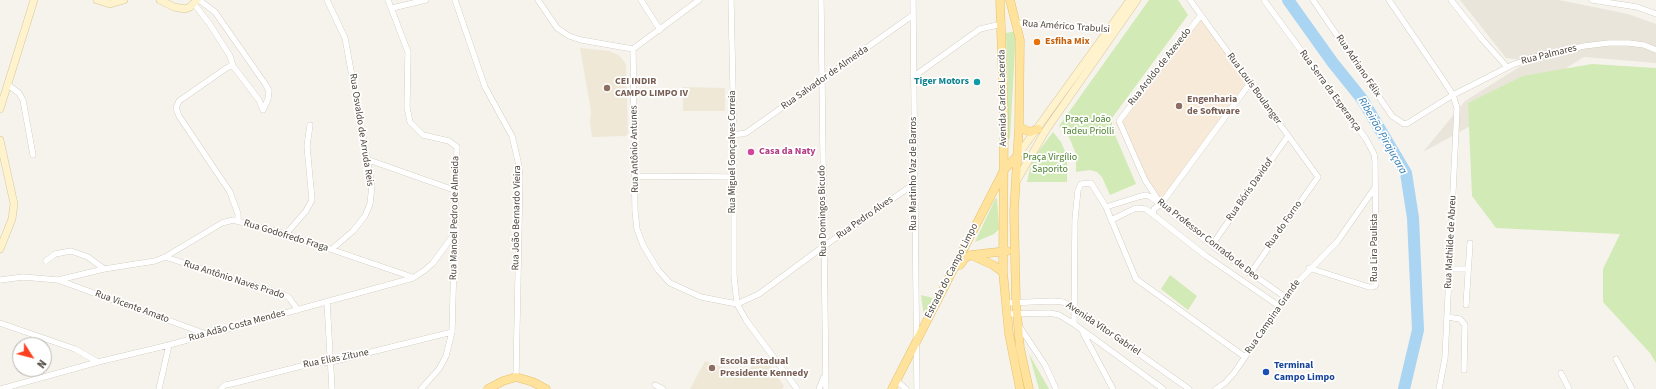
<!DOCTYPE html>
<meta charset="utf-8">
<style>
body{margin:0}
#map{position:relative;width:1656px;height:389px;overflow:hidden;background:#f6f3ec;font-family:"Source Sans 3",sans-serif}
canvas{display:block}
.north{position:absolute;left:12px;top:337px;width:40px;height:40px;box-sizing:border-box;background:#fff;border:1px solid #b7b4b0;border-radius:50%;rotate:126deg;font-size:11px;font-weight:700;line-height:16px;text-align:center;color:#4b4439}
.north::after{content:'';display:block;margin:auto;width:14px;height:18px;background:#fc3f1d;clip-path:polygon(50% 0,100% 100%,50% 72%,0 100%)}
</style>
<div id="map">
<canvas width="1656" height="389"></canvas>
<div class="north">N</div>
</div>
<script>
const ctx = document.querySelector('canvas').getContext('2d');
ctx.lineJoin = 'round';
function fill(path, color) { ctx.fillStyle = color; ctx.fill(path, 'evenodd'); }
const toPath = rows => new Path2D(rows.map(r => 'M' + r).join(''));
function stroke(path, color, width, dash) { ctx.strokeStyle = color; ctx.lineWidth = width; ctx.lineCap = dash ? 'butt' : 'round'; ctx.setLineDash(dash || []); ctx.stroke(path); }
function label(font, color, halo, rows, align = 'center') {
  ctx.font = font + ' "Source Sans 3",sans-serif'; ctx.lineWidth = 3.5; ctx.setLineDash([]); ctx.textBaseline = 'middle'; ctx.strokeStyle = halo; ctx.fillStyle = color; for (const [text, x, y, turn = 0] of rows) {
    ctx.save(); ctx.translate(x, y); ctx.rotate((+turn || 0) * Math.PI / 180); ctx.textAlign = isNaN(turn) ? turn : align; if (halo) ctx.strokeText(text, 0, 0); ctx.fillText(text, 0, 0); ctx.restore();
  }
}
fill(toPath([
 [1460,0,1559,0,1628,14,1656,24,1656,63,1584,57,1496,112,1423,152,1465,101,1529,61,1506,58]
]), '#eae5da');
fill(toPath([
 [1201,15,1250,83,1161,204,1115,123]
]), '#f7ead8');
fill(toPath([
 [580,48,609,51,619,55,626,64,628,133,626,136,592,137,590,122,591,111],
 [683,87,725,88,725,111,683,111],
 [764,358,784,386,782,389,690,389,705,361,741,374]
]), '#efe8d6');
fill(toPath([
 [1149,0,1178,0,1188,15,1112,118,1112,128,1136,184,1110,195,1102,177,1097,172,1090,170,1076,172,1076,154,1069,137,1059,126],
 [1016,31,1010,138,1006,141,1008,93,1006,33],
 [1592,64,1656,68,1656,363,1650,353,1603,302,1603,269,1620,234,1496,228,1472,196,1468,103,1523,76],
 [1053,132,1061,142,1067,156,1067,182,1027,182,1032,160],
 [997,198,999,229,994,234,975,242,995,199],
 [1170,275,1197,296,1188,310,1161,289],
 [921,295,933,298,924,316],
 [1029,354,1049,389,1039,389]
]), '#d2eab5');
stroke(toPath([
 [1288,0,1333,63,1362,99,1406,173,1413,218,1418,330,1404,389]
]), '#a9d4f2', 12);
const street = toPath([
 [199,0,215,12,266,85,269,91,268,99,263,110],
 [327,0,345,38,372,185,370,204,365,216,353,231,332,249],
 [388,0,408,52,407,107,410,122,423,135,449,141,457,147,452,332,446,356,439,369,421,389],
 [455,0,485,87,512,136,518,161,520,176,516,377],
 [538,0,557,28,569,36,581,40,633,49],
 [641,0,660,30],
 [731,0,734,135,734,276,737,304,746,320,797,389],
 [821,0,826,389],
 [913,0,917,389],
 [1190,0,1318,177,1250,274],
 [1264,0,1366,139,1374,154,1375,161,1376,285,1373,287,1369,287,1309,268],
 [1313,0,1392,116,1404,124,1408,123,1453,95,1512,65,1531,58,1584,46,1609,43,1629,43,1644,45,1656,50],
 [1389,0,1440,75,1453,95,1457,108,1445,358,1439,389],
 [1451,0,1482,39,1507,67],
 [1592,0,1637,7,1656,14],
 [194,4,209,23,230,56,233,66],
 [392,8,426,0],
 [1017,23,1111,31],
 [633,49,635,211,637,229,643,245,658,270,670,283,701,297,737,304],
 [633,49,699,0],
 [913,77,980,29,1002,24],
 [8,85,19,93,23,100,33,155],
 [734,135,746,133,913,15],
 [366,159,454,190],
 [636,176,733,177],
 [1161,204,1145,180,1119,121,1201,15],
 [1106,207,1138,197,1146,195,1151,197,1214,247,1285,297],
 [1153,215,1154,209,1161,204,1250,83],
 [1111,220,1136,208,1146,209,1206,256,1279,306],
 [238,221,238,214,230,192,179,116,176,108,179,101,228,67,233,66,259,100,263,110],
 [286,234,306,211,312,200,307,146,310,125],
 [1212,245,1288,136],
 [165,257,285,295,290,299,298,310],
 [46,261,55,254,71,251,88,257,104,269],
 [1449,269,1468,269],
 [0,280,23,277,58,280,104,269,155,261,165,257,222,223,233,220,286,234,412,277],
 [58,280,206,334],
 [327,302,332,389],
 [1006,303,1053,301,1063,302,1073,307,1189,389],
 [737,304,759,294,824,246,914,184],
 [1466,305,1470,243],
 [1007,314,1050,313,1059,315,1074,324,1163,389],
 [1447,317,1460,319,1465,325,1464,370],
 [0,323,75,349,98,362],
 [1074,324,1075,219,1078,190,1081,184,1091,183,1106,207,1136,279,1245,357],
 [1019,326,1045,365,1056,389],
 [1083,333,1113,389],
 [1616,359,1632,389],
 [1561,373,1569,389],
 [896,380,906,389],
 [655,385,663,389],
 [1,389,98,362,169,345,413,278,425,270,433,263,455,233],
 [159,389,169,345],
 [221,389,225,385,235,383,313,363,331,362,452,332],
 [819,389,824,377],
 [1216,389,1225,383,1234,373,1293,287,1337,242,1374,189]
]);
const secondary = toPath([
 [97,0,110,4,124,0],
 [160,0,174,7,185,9,190,7,197,0],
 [0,109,34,0],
 [0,140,14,204,12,219,0,249],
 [1017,156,1130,0],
 [1017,180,1046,130,1137,0]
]);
const primary = toPath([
 [1000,0,1004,115,1003,272,1009,334,1020,389],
 [1010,0,1020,40,1019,127,1014,212,1016,302,1020,348,1029,389],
 [1019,127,1030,132,1038,129],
 [971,255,993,265,1003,272],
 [960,265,965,258,971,255,1007,251],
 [488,389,503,381,516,377,533,382,546,389],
 [892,389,999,180,1004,170,1017,156]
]);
stroke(street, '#c2bbae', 6);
stroke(secondary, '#d6c79b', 8);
stroke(primary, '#e6c16a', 9);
stroke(street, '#fff', 5.5);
stroke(secondary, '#fff3cd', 7);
stroke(primary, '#ffe39c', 8);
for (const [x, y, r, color] of [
 [1037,42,4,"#e8710a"],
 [977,82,4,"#0f9aa8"],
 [607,88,4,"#8d6e63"],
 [1179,106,4,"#8d6e63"],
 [751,152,4,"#d1479c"],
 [712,368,4,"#8d6e63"],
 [1266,372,4,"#1a4fb4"]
]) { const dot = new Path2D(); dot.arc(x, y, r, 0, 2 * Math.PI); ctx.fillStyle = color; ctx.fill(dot); stroke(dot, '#fff', 1.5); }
label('10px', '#4b4439', '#fff', [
 ["Rua Américo Trabulsi",1066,27,4],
 ["Rua Palmares",1549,55,-14],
 ["Rua Adriano Félix",1358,66,56],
 ["Rua Aroldo de Azevedo",1160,67,-52],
 ["Rua Salvador de Almeida",825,78,-35],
 ["Rua Louis Boulanger",1254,89,54],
 ["Rua Serra da Esperança",1330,91,54],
 ["Avenida Carlos Lacerda",1003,98,-91],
 ["Rua Osvaldo de Arruda Reis",361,130,81],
 ["Rua Antônio Antunes",635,149,-91],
 ["Rua Miguel Gonçalves Correia",733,152,-90],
 ["Rua Martinho Vaz de Barros",914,174,-90],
 ["Rua Bóris Davidof",1250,190,-55],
 ["Rua Domingos Bicudo",823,211,-91],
 ["Rua Manoel Pedro de Almeida",455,218,-89],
 ["Rua João Bernardo Vieira",517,218,-89],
 ["Rua Pedro Alves",865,218,-35],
 ["Rua do Forno",1284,225,-55],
 ["Rua Godofredo Fraga",286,236,17],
 ["Rua Professor Conrado de Deo",1208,240,38],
 ["Rua Mathilde de Abreu",1451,242,-87],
 ["Rua Lira Paulista",1375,248,-90],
 ["Estrada do Campo Limpo",952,271,-63],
 ["Rua Antônio Naves Prado",234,280,18],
 ["Rua Vicente Amato",132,307,20],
 ["Rua Campina Grande",1273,317,-55],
 ["Rua Adão Costa Mendes",237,326,-15],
 ["Avenida Vitor Gabriel",1103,329,34],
 ["Rua Elias Zitune",336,359,-11]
]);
label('bold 10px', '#c56008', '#fff', [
 ["Esfiha Mix",1045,42]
], 'left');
label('bold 10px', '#785e54', '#fff', [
 ["CEI INDIR",615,82],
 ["CAMPO LIMPO IV",615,94],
 ["Engenharia",1187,100],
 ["de Software",1187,112],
 ["Escola Estadual",720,362],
 ["Presidente Kennedy",720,374]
], 'left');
label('bold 10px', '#0d838f', '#fff', [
 ["Tiger Motors",969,82]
], 'right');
label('10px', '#4a7f2a', '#fff', [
 ["Praça João",1088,120],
 ["Tadeu Priolli",1088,132],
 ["Praça Virgílio",1050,158],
 ["Saporito",1050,170]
]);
label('bold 10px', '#b23c85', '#fff', [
 ["Casa da Naty",759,152]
], 'left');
label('bold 10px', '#164399', '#fff', [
 ["Terminal",1274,366],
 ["Campo Limpo",1274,378]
], 'left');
label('italic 11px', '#2e7ab2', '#fff', [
 ["Ribeirão Pirajuçara",1382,136,60]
]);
</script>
